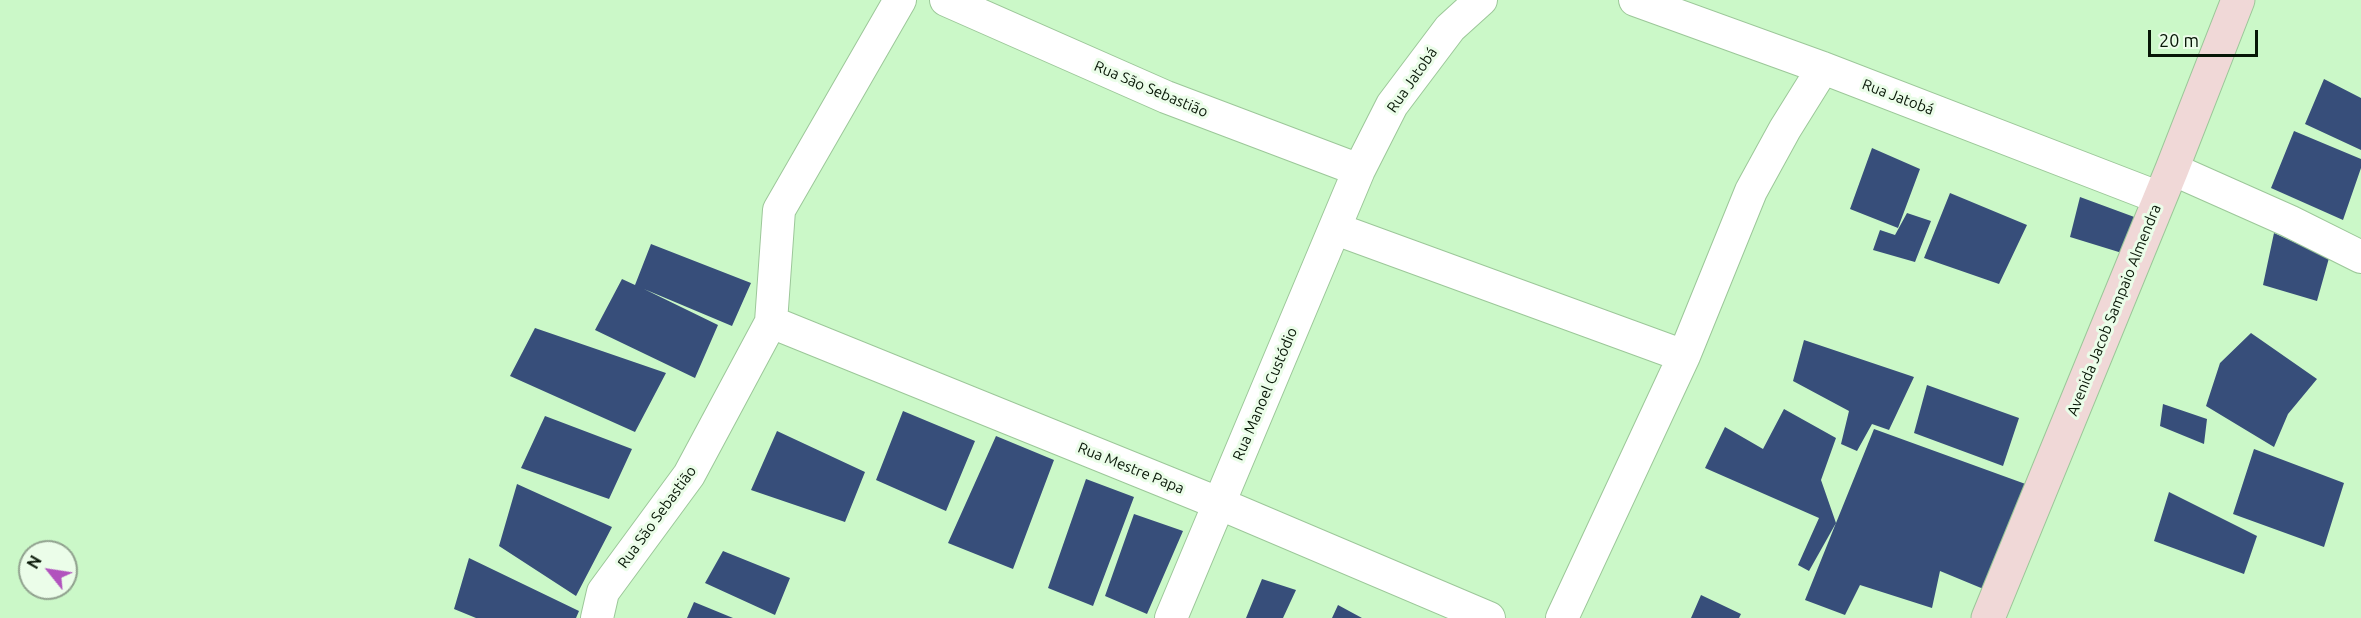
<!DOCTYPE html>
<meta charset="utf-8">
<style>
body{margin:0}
#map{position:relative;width:2361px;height:618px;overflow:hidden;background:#cbf8c8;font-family:Ubuntu,sans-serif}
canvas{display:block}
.north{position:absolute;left:18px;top:540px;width:60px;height:60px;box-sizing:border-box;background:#ebfde9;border:2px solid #90a18e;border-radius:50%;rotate:300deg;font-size:16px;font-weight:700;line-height:24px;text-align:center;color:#071606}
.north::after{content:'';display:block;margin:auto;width:21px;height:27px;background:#b153bd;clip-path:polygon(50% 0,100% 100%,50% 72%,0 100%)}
.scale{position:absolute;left:2148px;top:30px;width:110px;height:27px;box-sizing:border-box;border:3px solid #071606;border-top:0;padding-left:8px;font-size:18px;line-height:21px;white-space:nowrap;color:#071606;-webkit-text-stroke:4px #ebfde9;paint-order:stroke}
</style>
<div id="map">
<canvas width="2361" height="618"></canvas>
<div class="north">N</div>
<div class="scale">20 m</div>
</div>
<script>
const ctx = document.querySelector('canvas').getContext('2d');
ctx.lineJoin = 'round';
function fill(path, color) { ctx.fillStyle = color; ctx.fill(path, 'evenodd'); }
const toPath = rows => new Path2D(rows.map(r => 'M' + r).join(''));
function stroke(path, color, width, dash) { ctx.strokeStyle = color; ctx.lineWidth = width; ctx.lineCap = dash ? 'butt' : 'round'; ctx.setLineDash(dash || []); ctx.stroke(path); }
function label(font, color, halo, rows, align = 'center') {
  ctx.font = font + ' Ubuntu,sans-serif'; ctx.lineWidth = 6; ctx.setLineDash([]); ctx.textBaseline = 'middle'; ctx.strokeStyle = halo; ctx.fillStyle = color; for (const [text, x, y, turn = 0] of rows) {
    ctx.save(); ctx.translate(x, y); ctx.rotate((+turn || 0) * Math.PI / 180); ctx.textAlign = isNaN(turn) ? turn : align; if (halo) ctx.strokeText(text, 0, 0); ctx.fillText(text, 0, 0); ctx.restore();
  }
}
fill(toPath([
 [2324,79,2361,98,2361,150,2305,124],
 [2294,131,2361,159,2361,168,2343,220,2271,188],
 [1872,148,1920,169,1898,228,1850,209],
 [1950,193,2027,225,1999,284,1924,258],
 [2080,197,2137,218,2122,253,2070,237],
 [1907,213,1931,221,1915,262,1873,250,1880,230,1895,235],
 [2274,233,2329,258,2317,301,2263,285],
 [651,244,751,283,732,326,644,289,718,325,695,378,595,330,622,279,635,285],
 [535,328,666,373,635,432,510,376],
 [2251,333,2317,379,2288,414,2274,447,2206,406,2220,363],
 [1804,340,1914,377,1889,430,1872,424,1857,451,1841,444,1849,411,1793,381],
 [1927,385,2019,418,2003,466,1914,433],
 [2163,404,2207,419,2204,444,2160,426],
 [1784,409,1836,438,1821,480,1836,523,1874,429,2031,486,1986,590,1940,571,1932,608,1860,585,1845,615,1805,600,1836,523,1809,571,1798,565,1819,518,1705,468,1725,427,1763,449],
 [903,411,975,441,946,511,876,480],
 [545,416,632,449,609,499,521,468],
 [777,431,865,472,845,522,751,490],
 [996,436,1054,460,1013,569,948,543],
 [2254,449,2344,483,2324,547,2233,514],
 [1086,479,1134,497,1093,606,1048,588],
 [517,484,612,527,576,596,499,546],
 [2169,492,2257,536,2244,574,2154,541],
 [1134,514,1183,531,1147,614,1105,596],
 [723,551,790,578,775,615,705,583],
 [469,558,579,611,576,618,476,618,454,609],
 [1262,579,1296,590,1283,618,1246,618],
 [1701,595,1741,614,1739,618,1691,618],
 [694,602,733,618,687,618],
 [1338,605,1362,618,1332,618]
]), '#374e7a');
const minor = toPath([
 [946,0,1166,97,1359,170],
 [1635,0,1823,68,2160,198],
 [2172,169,2289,221,2361,257],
 [1336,229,1684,356],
 [771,322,1218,503,1489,618],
 [597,618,603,592,689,475,771,322,779,210,900,0],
 [1171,618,1359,170,1392,105,1450,28,1481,0],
 [1562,618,1684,356,1751,191,1785,129,1823,68]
]);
const secondary = toPath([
 [1988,618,2172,169,2238,0]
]);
stroke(minor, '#9cc799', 34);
stroke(secondary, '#9cc799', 35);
stroke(minor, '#fff', 32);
stroke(secondary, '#f0d8d7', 33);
label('15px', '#071606', '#ebfde9', [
 ["Rua Jatobá",1412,80,-55],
 ["Rua São Sebastião",1151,89,23],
 ["Rua Jatobá",1898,97,21],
 ["Avenida Jacob Sampaio Almendra",2114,310,-68],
 ["Rua Manoel Custódio",1265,394,-67],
 ["Rua Mestre Papa",1131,468,22],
 ["Rua São Sebastião",657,517,-54]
]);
</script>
